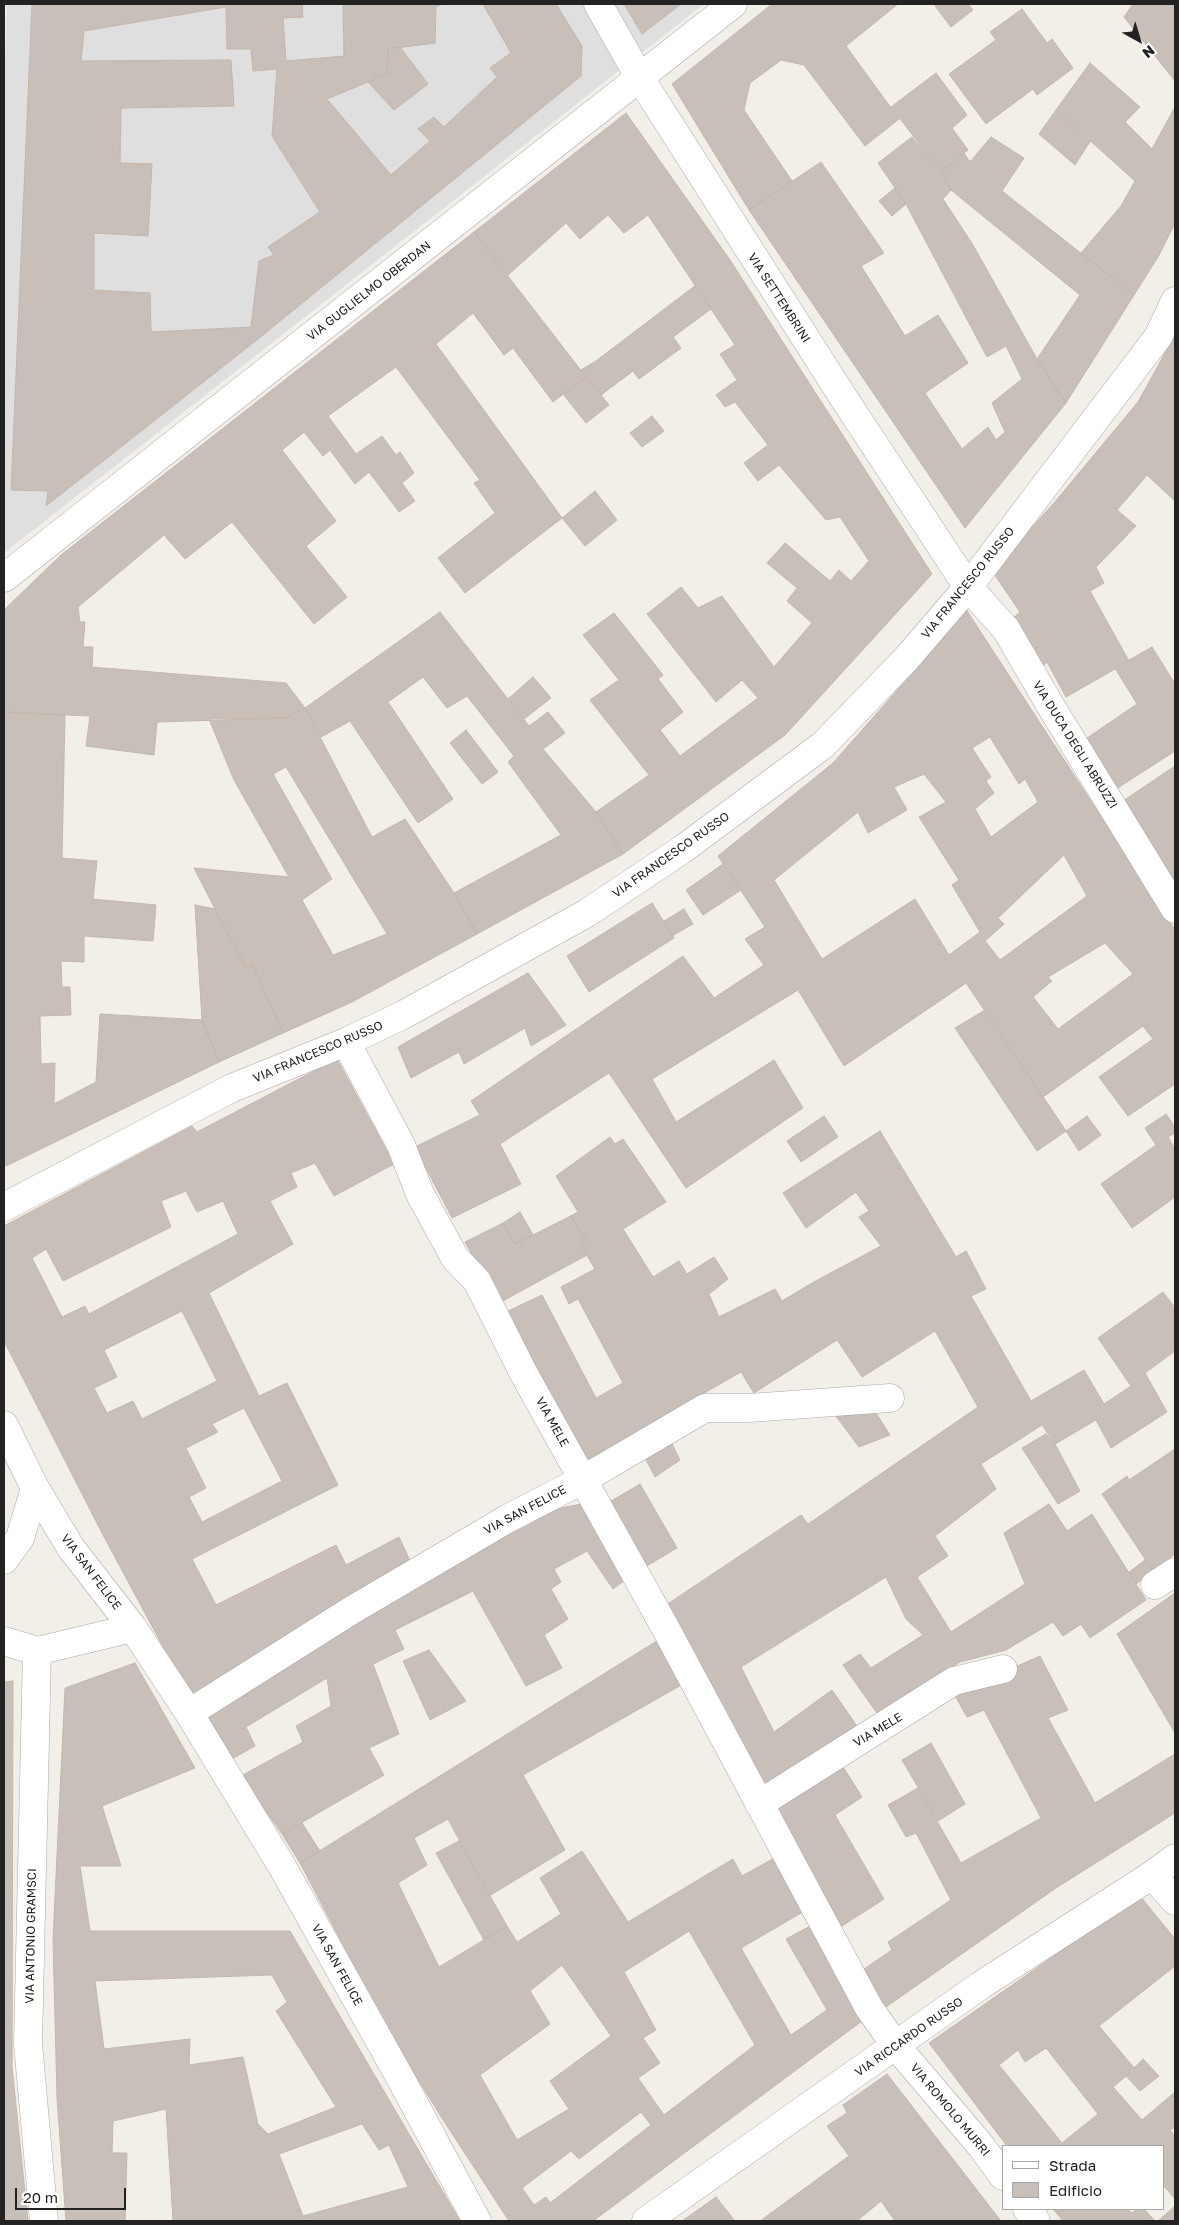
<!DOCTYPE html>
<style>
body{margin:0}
#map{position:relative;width:1179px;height:2225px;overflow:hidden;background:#f2efe9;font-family:"Golos Text",sans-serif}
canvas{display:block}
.frame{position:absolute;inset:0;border:5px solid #222;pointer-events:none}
.legend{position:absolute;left:1002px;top:2145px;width:162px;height:65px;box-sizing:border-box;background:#fff;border:1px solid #a7a7a7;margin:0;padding:6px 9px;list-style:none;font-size:15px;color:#222}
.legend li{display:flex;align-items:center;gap:10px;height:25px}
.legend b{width:25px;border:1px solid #a7a7a7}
.north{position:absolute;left:1114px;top:15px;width:50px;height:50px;-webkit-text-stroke:4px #fff;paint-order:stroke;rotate:141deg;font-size:14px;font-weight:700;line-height:20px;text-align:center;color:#222}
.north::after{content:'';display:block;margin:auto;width:18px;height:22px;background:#222;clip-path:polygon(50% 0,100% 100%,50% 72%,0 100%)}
.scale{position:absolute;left:15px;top:2188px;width:111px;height:22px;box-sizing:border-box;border:2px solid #222;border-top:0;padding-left:6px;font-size:15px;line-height:18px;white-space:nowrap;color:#222;-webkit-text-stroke:4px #fff;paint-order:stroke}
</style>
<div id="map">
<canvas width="1179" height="2225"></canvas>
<div class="frame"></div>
<ul class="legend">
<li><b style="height:6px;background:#fff"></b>Strada</li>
<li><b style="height:14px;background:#c7bfb8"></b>Edificio</li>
</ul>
<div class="north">N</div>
<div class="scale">20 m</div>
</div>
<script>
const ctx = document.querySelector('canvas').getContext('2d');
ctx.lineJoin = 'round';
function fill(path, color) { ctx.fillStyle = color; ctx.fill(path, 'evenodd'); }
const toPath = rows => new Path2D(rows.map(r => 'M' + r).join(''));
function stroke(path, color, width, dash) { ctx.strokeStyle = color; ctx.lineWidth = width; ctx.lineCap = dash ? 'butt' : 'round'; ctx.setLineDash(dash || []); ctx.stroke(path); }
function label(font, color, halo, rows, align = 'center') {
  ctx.font = font + ' "Golos Text",sans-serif'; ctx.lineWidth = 5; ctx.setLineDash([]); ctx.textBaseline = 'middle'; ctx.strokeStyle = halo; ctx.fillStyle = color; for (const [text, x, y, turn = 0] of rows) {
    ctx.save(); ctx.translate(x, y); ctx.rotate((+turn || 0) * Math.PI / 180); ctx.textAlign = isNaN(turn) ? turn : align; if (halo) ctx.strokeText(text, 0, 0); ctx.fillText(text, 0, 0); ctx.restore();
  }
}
fill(toPath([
 [7,4,704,4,4,553,4,89]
]), '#e0dfdf');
const building = toPath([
 [32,4,302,4,303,17,283,18,286,61,344,56,343,4,444,4,436,6,435,43,388,49,387,74,327,99,391,175,430,141,418,129,434,117,444,127,497,77,490,68,511,53,483,4,556,4,582,46,581,76,258,339,46,506,48,491,11,490,32,4],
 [226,7,227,49,251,49,253,71,277,69,272,136,320,212,268,247,274,255,259,261,251,327,151,332,150,293,94,290,94,233,148,236,152,164,120,163,121,108,234,106,231,60,81,61,84,31,226,7],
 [624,4,681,4,642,34,624,4],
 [772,4,898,4,846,46,899,119,865,146,804,65,781,60,750,83,744,110,792,181,749,210,672,84,772,4],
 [939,4,968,4,973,10,951,27,935,6,939,4],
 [1133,4,1175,4,1175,81,1124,17,1133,4],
 [1022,9,1047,43,1052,39,1073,68,1037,95,1033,89,986,124,949,74,996,40,990,32,1022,9],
 [400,47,428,84,394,110,368,82,387,74,388,49,400,47],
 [1090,63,1140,107,1125,122,1152,149,1175,107,1175,223,1158,257,1134,295,1081,253,1121,206,1135,181,1056,110,1090,63],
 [936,73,967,115,952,128,968,150,941,172,891,107,936,73],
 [1056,110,1091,140,1075,165,1039,134,1056,110],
 [626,113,730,260,932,574,785,735,623,854,596,812,649,775,590,700,619,680,583,635,614,613,663,675,658,679,683,712,660,730,680,756,758,698,742,680,716,702,647,614,681,587,698,608,722,596,774,667,812,623,787,601,797,588,767,563,785,543,830,581,839,570,851,581,869,561,840,517,826,520,779,465,758,481,744,463,768,445,735,402,725,407,716,395,737,380,720,354,735,345,648,215,624,233,608,215,580,239,566,223,507,276,474,232,626,113],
 [912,137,941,172,951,190,943,199,973,245,1037,359,1066,403,965,528,749,210,821,162,884,253,861,266,905,336,938,315,968,363,925,393,962,449,988,427,996,440,1005,432,992,403,1022,379,1006,346,987,357,906,204,878,163,912,137],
 [991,137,1024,158,1002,191,1134,295,1066,403,1037,359,1080,295,951,190,941,172,964,153,970,162,991,137],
 [895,188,906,204,892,216,879,201,895,188],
 [474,232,586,377,553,402,513,348,504,355,473,313,436,344,562,518,465,593,438,558,495,513,474,483,480,480,396,367,328,416,356,454,382,436,396,455,400,452,414,473,402,483,415,501,399,512,369,472,355,484,330,450,323,456,304,432,282,450,336,521,306,546,347,597,314,624,232,522,185,559,164,535,78,607,80,622,85,622,83,647,93,647,92,667,286,683,305,708,286,718,157,722,154,755,86,746,90,716,4,712,4,610,61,555,474,232],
 [696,285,711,309,673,337,681,348,639,379,633,371,601,395,581,370,596,361,696,285],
 [1175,335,1175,501,1147,475,1117,510,1136,526,1096,567,1104,583,1090,591,1129,661,1066,697,1047,662,1042,667,1013,618,1020,612,992,571,1054,503,1138,402,1175,335],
 [586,377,609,405,586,423,563,394,586,377],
 [652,416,664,431,642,447,630,433,652,416],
 [595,491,617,520,585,546,562,518,595,491],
 [967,611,1175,930,1175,1084,1128,1116,1099,1077,1153,1039,1143,1026,1043,1097,966,983,844,1066,798,990,652,1079,676,1122,774,1060,803,1108,686,1188,609,1073,500,1144,521,1184,452,1218,415,1147,480,1115,471,1101,683,956,714,998,764,965,745,939,765,927,718,856,833,763,967,611],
 [990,737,1019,784,1025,779,1038,802,991,837,975,809,994,793,986,781,991,777,972,748,990,737],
 [924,774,946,802,919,817,959,880,952,885,980,932,949,955,915,899,822,959,774,880,858,812,868,833,907,810,894,787,924,774],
 [1064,855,1087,896,1000,960,985,941,1004,924,998,918,1064,855],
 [1105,943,1133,974,1058,1029,1033,997,1052,981,1048,977,1105,943],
 [440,612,529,726,548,712,565,733,543,749,596,812,623,854,477,934,454,893,561,835,508,762,514,756,467,696,447,708,423,677,388,702,453,799,418,823,350,721,321,737,305,708,440,612],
 [1152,647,1175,684,1175,751,1116,789,1084,740,1137,704,1115,668,1152,647],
 [533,677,551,698,524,719,508,699,533,677],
 [305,708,372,837,405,819,454,893,477,934,352,1002,283,1033,252,964,245,967,194,868,289,877,234,780,209,719,286,718,305,708],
 [286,767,387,934,333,955,302,900,332,879,273,774,286,767],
 [4,712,65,715,62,858,97,861,93,899,156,905,153,941,84,936,84,962,61,961,62,987,70,987,71,1015,40,1016,41,1064,55,1063,54,1104,96,1082,100,1014,202,1020,219,1062,6,1166,4,1160,4,712],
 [466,730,498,772,482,784,450,743,466,730],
 [1175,766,1175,882,1123,801,1175,766],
 [723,864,741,890,703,915,686,890,723,864],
 [652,903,674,938,589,992,567,956,652,903],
 [195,905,215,909,245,967,252,964,283,1033,219,1062,202,1020,195,905],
 [684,909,693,924,672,936,664,921,684,909],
 [528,973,566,1025,531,1046,525,1028,464,1064,459,1052,411,1078,398,1047,528,973],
 [985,1010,1066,1131,1037,1151,955,1028,985,1010],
 [337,1059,394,1164,334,1196,315,1163,291,1173,297,1187,270,1201,293,1244,209,1293,259,1396,287,1383,338,1485,192,1559,216,1605,336,1545,346,1565,399,1537,411,1563,189,1695,103,1535,4,1341,4,1226,192,1126,197,1132,337,1059],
 [186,1191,197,1212,223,1201,238,1234,89,1314,85,1306,62,1317,32,1258,46,1249,63,1281,171,1227,161,1201,186,1191],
 [182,1311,217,1381,142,1419,133,1401,107,1413,94,1388,117,1377,104,1350,182,1311],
 [244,1408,282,1481,202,1522,189,1497,206,1488,186,1448,218,1432,212,1424,244,1408],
 [1166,1114,1175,1127,1175,1133,1168,1137,1175,1149,1175,1197,1132,1228,1101,1184,1156,1145,1145,1128,1166,1114],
 [824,1116,838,1137,801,1162,787,1141,824,1116],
 [1087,1116,1101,1135,1079,1151,1066,1131,1087,1116],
 [880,1131,956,1257,966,1251,986,1289,971,1296,1031,1401,1084,1370,1104,1404,1131,1386,1098,1338,1163,1292,1175,1308,1175,1351,1145,1373,1167,1412,1111,1448,1096,1420,1055,1444,1042,1425,981,1464,996,1489,935,1536,948,1556,917,1577,951,1632,1025,1584,1004,1533,1049,1504,1067,1531,1092,1514,1146,1600,1090,1638,1081,1624,1063,1636,1053,1622,1006,1650,960,1662,879,1716,843,1665,860,1654,871,1668,923,1635,906,1619,886,1577,741,1667,774,1732,832,1690,859,1729,764,1791,666,1605,801,1515,808,1524,978,1407,935,1331,862,1377,837,1340,754,1393,741,1372,583,1462,506,1312,542,1295,596,1398,623,1383,578,1299,569,1304,561,1287,595,1269,580,1244,586,1240,571,1216,578,1212,556,1176,610,1137,615,1144,623,1139,666,1202,623,1229,653,1277,679,1261,687,1274,714,1257,728,1279,709,1294,719,1317,775,1289,782,1301,812,1283,881,1246,859,1217,869,1211,856,1192,806,1228,783,1193,880,1131],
 [520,1212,533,1235,515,1244,503,1223,520,1212],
 [571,1216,586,1240,580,1244,587,1255,499,1303,465,1242,503,1223,515,1244,571,1216],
 [869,1402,890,1435,859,1447,830,1408,869,1402],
 [1046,1434,1055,1444,1080,1491,1058,1504,1022,1448,1046,1434],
 [669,1438,680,1460,655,1477,643,1454,669,1438],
 [1175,1449,1175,1554,1153,1571,1102,1494,1127,1476,1129,1480,1175,1449],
 [640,1484,677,1548,645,1567,608,1503,640,1484],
 [586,1503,630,1576,613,1589,587,1551,554,1569,561,1582,551,1589,568,1619,544,1635,562,1668,526,1686,473,1591,395,1630,404,1649,373,1664,399,1734,369,1748,384,1775,282,1834,241,1776,303,1742,296,1726,331,1706,327,1678,246,1727,255,1746,232,1759,205,1711,546,1511,586,1503],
 [1145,1560,1153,1571,1136,1584,1128,1573,1145,1560],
 [1175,1593,1175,1733,1117,1634,1175,1593],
 [660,1639,683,1684,523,1775,565,1850,489,1896,448,1819,414,1838,427,1865,398,1883,439,1967,507,1926,517,1942,561,1914,540,1878,582,1851,628,1922,733,1859,742,1876,778,1856,808,1909,741,1948,791,2035,827,2010,786,1939,816,1923,870,2015,593,2221,509,2221,440,2115,390,2034,300,1863,660,1639],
 [689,1931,755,2045,664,2115,638,2078,660,2063,643,2038,656,2030,624,1972,689,1931],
 [562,1965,611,2036,550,2081,569,2109,517,2140,480,2075,550,2024,530,1991,562,1965],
 [641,2112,651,2125,550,2203,546,2197,534,2205,522,2188,571,2151,579,2159,641,2112],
 [429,1650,466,1701,430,1720,403,1661,429,1650],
 [1040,1656,1068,1710,1048,1718,1095,1803,1175,1754,1175,1813,1056,1888,886,2007,864,1969,892,1950,888,1942,951,1900,916,1833,906,1837,888,1805,918,1788,961,1863,1041,1818,984,1710,967,1717,954,1694,1040,1656],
 [135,1663,195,1768,102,1806,121,1866,80,1866,90,1931,290,1931,460,2221,173,2221,166,2109,113,2121,112,2153,127,2153,125,2221,66,2221,57,2098,53,1939,65,1688,135,1663],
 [272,1975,287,2002,276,2011,336,2107,268,2134,258,2124,243,2057,189,2065,190,2039,104,2049,95,1981,272,1975],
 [362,2124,379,2150,389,2145,408,2187,303,2216,279,2154,362,2124],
 [13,1681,12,2067,28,2221,4,2221,4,1682,13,1681],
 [931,1743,965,1804,938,1821,902,1760,931,1743],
 [840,1762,862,1797,835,1815,884,1899,842,1926,774,1807,840,1762],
 [302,1823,320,1851,300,1863,282,1834,302,1823],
 [459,1841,507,1926,484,1940,436,1853,459,1841],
 [1140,1896,1175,1939,1175,1966,1099,2026,1135,2069,1113,2087,1142,2120,1175,2092,1175,2127,1170,2130,1175,2136,1175,2199,1163,2185,1163,2146,1007,2146,929,2043,1140,1896],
 [1046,2048,1098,2114,1062,2143,999,2065,1018,2050,1025,2062,1046,2048],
 [1143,2059,1159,2076,1140,2091,1126,2076,1143,2059],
 [887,2074,1001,2221,895,2221,881,2201,857,2221,760,2221,849,2156,827,2126,847,2113,843,2105,887,2074],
 [716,2197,735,2221,682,2221,716,2197],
 [1175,2206,1175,2221,1158,2221,1175,2206],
 [1053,2209,1128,2209,1132,2213,1137,2209,1144,2209,1155,2221,1063,2221,1053,2209]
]);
fill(building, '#c7bfb8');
stroke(building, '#c4b6ab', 1);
const minor = toPath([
 [598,4,640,78,843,397,968,587,1006,629,1050,705,1175,909],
 [346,1042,401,1145,420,1194,455,1258,477,1281,524,1374,666,1629,869,2008,896,2046,981,2146,1003,2176],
 [35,1488,71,1548,133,1628,189,1713,283,1868,402,2081,477,2221],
 [1155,1585,1175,1572],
 [4,1641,37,1651,133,1628],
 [37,1651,28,2044,44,2221],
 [189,1713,352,1610,507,1519,584,1479,705,1408,749,1408,890,1398],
 [759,1804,954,1681,1003,1669],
 [1152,1875,1175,1901],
 [1027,2209,1036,2221],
 [646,2221,981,1985,1152,1875,1175,1858]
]);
const tertiary = toPath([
 [4,578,733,4],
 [4,1207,232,1088,346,1042,403,1015,587,913,683,849,823,745,907,658,968,587,1158,337,1175,301],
 [4,1425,35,1488,20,1538,4,1560]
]);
stroke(minor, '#a9a9a9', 29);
stroke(tertiary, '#a9a9a9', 29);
stroke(minor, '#fff', 28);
stroke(tertiary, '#fff', 28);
label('12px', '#222', '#fff', [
 ["VIA GUGLIELMO OBERDAN",369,291,-38],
 ["VIA SETTEMBRINI",779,298,57],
 ["VIA FRANCESCO RUSSO",968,583,-51],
 ["VIA DUCA DEGLI ABRUZZI",1075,745,58],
 ["VIA FRANCESCO RUSSO",671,855,-35],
 ["VIA FRANCESCO RUSSO",318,1052,-23],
 ["VIA MELE",552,1422,61],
 ["VIA SAN FELICE",525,1510,-28],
 ["VIA SAN FELICE",91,1572,53],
 ["VIA MELE",878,1730,-31],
 ["VIA ANTONIO GRAMSCI",31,1936,-89],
 ["VIA SAN FELICE",337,1965,61],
 ["VIA RICCARDO RUSSO",909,2037,-35],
 ["VIA ROMOLO MURRI",950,2110,50]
]);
</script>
